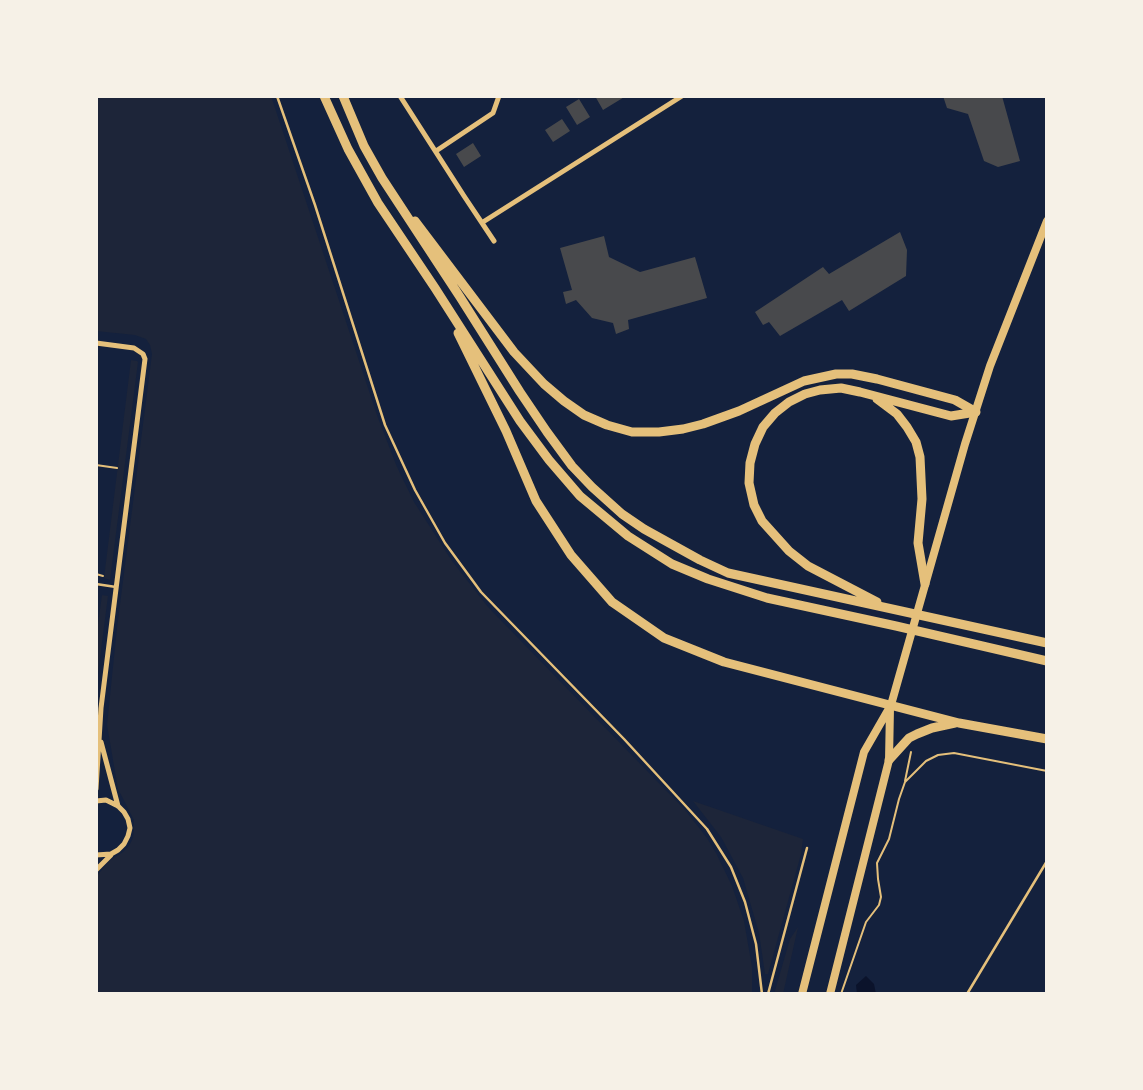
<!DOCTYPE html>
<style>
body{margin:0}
#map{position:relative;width:1143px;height:1090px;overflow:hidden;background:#14213d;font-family:Manrope,sans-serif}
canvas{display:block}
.frame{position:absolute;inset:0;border:98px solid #f6f1e7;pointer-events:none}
</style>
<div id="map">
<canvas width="1143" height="1090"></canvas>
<div class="frame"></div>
</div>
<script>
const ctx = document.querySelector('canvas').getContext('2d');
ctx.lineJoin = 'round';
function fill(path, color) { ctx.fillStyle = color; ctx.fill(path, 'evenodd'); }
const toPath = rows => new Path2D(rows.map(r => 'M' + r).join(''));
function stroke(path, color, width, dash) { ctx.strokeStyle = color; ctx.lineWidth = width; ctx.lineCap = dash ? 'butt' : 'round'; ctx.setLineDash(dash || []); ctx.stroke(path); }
fill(toPath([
 [96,96,271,96,378,418,397,467,414,502,452,561,488,607,685,810,707,838,716,853,732,886,744,921,752,967,752,994,96,994,96,877,109,861,123,852,129,846,133,838,134,829,134,820,118,789,107,725,117,628,152,354,150,345,146,339,135,335,96,331],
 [131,360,137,361,138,362,110,580,104,578],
 [102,595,108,596,96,689,96,638],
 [693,801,803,839,801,854,768,974,765,974,759,933,743,878,721,837],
 [798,927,783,994,774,994,790,939]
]), '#1d2539');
fill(toPath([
 [866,976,874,984,876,994,857,994,856,985]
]), '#0b132b');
fill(toPath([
 [595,96,626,96,603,110],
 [943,96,1002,96,1020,161,998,167,984,161,968,114,947,108],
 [579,99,590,117,577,125,566,107],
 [562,119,570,131,553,142,545,130],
 [473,143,481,156,464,167,456,154],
 [900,232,907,250,906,276,849,311,842,300,780,336,769,322,763,325,755,312,823,267,829,274],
 [604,236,609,257,640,272,695,257,707,298,628,320,629,329,616,334,613,323,592,318,576,300,566,304,563,292,572,290,560,248]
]), '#48494c');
stroke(toPath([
 [96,465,117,468],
 [96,574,103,576],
 [905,781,911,752],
 [841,994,866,922,879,905,881,897,878,879,877,863,889,839,899,799,905,782,926,761,938,755,954,753,1047,771]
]), '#e5c07b', 2);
stroke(toPath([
 [277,96,315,205,385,425,415,490,445,543,481,592,624,739,707,829,731,867,745,902,756,944,762,994],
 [96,584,116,587],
 [768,994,807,848],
 [967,994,1047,861]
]), '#e5c07b', 2.5);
stroke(toPath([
 [400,96,464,196,494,241],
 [436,151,493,113,499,96],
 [483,222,682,96],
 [96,343,134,348,143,354,145,359,101,708,96,789],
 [101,742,118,806],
 [96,801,106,800,118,806,124,812,128,819,130,828,128,836,124,844,118,850,111,854,96,855],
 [96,870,111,855]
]), '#e5c07b', 5);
stroke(toPath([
 [802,994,864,752,891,705,965,444,990,366,1047,221],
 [830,994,889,760,890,708]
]), '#e5c07b', 8);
stroke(toPath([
 [324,96,348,149,378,203,435,288,520,421,549,460,580,496,628,536,672,564,708,579,767,598,896,626,1047,661],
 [343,96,364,146,382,178,460,297,520,392,547,432,572,466,592,487,622,514,644,529,700,560,728,573,1047,643],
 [415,221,514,352,544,384,564,401,584,415,607,425,632,432,659,432,683,429,703,424,739,411,804,381,836,374,852,374,877,379,955,400,976,412],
 [458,333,506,431,536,501,571,555,612,602,664,638,724,662,959,723,1047,739],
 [877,399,897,414,907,427,916,442,920,457,922,499,918,543,925,584],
 [877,602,808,566,789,551,762,521,754,505,749,483,750,463,755,444,763,427,775,413,789,402,805,394,820,390,841,388,860,392,951,416,976,412],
 [889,760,909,738,917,734,932,728,955,723]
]), '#e5c07b', 9);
</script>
